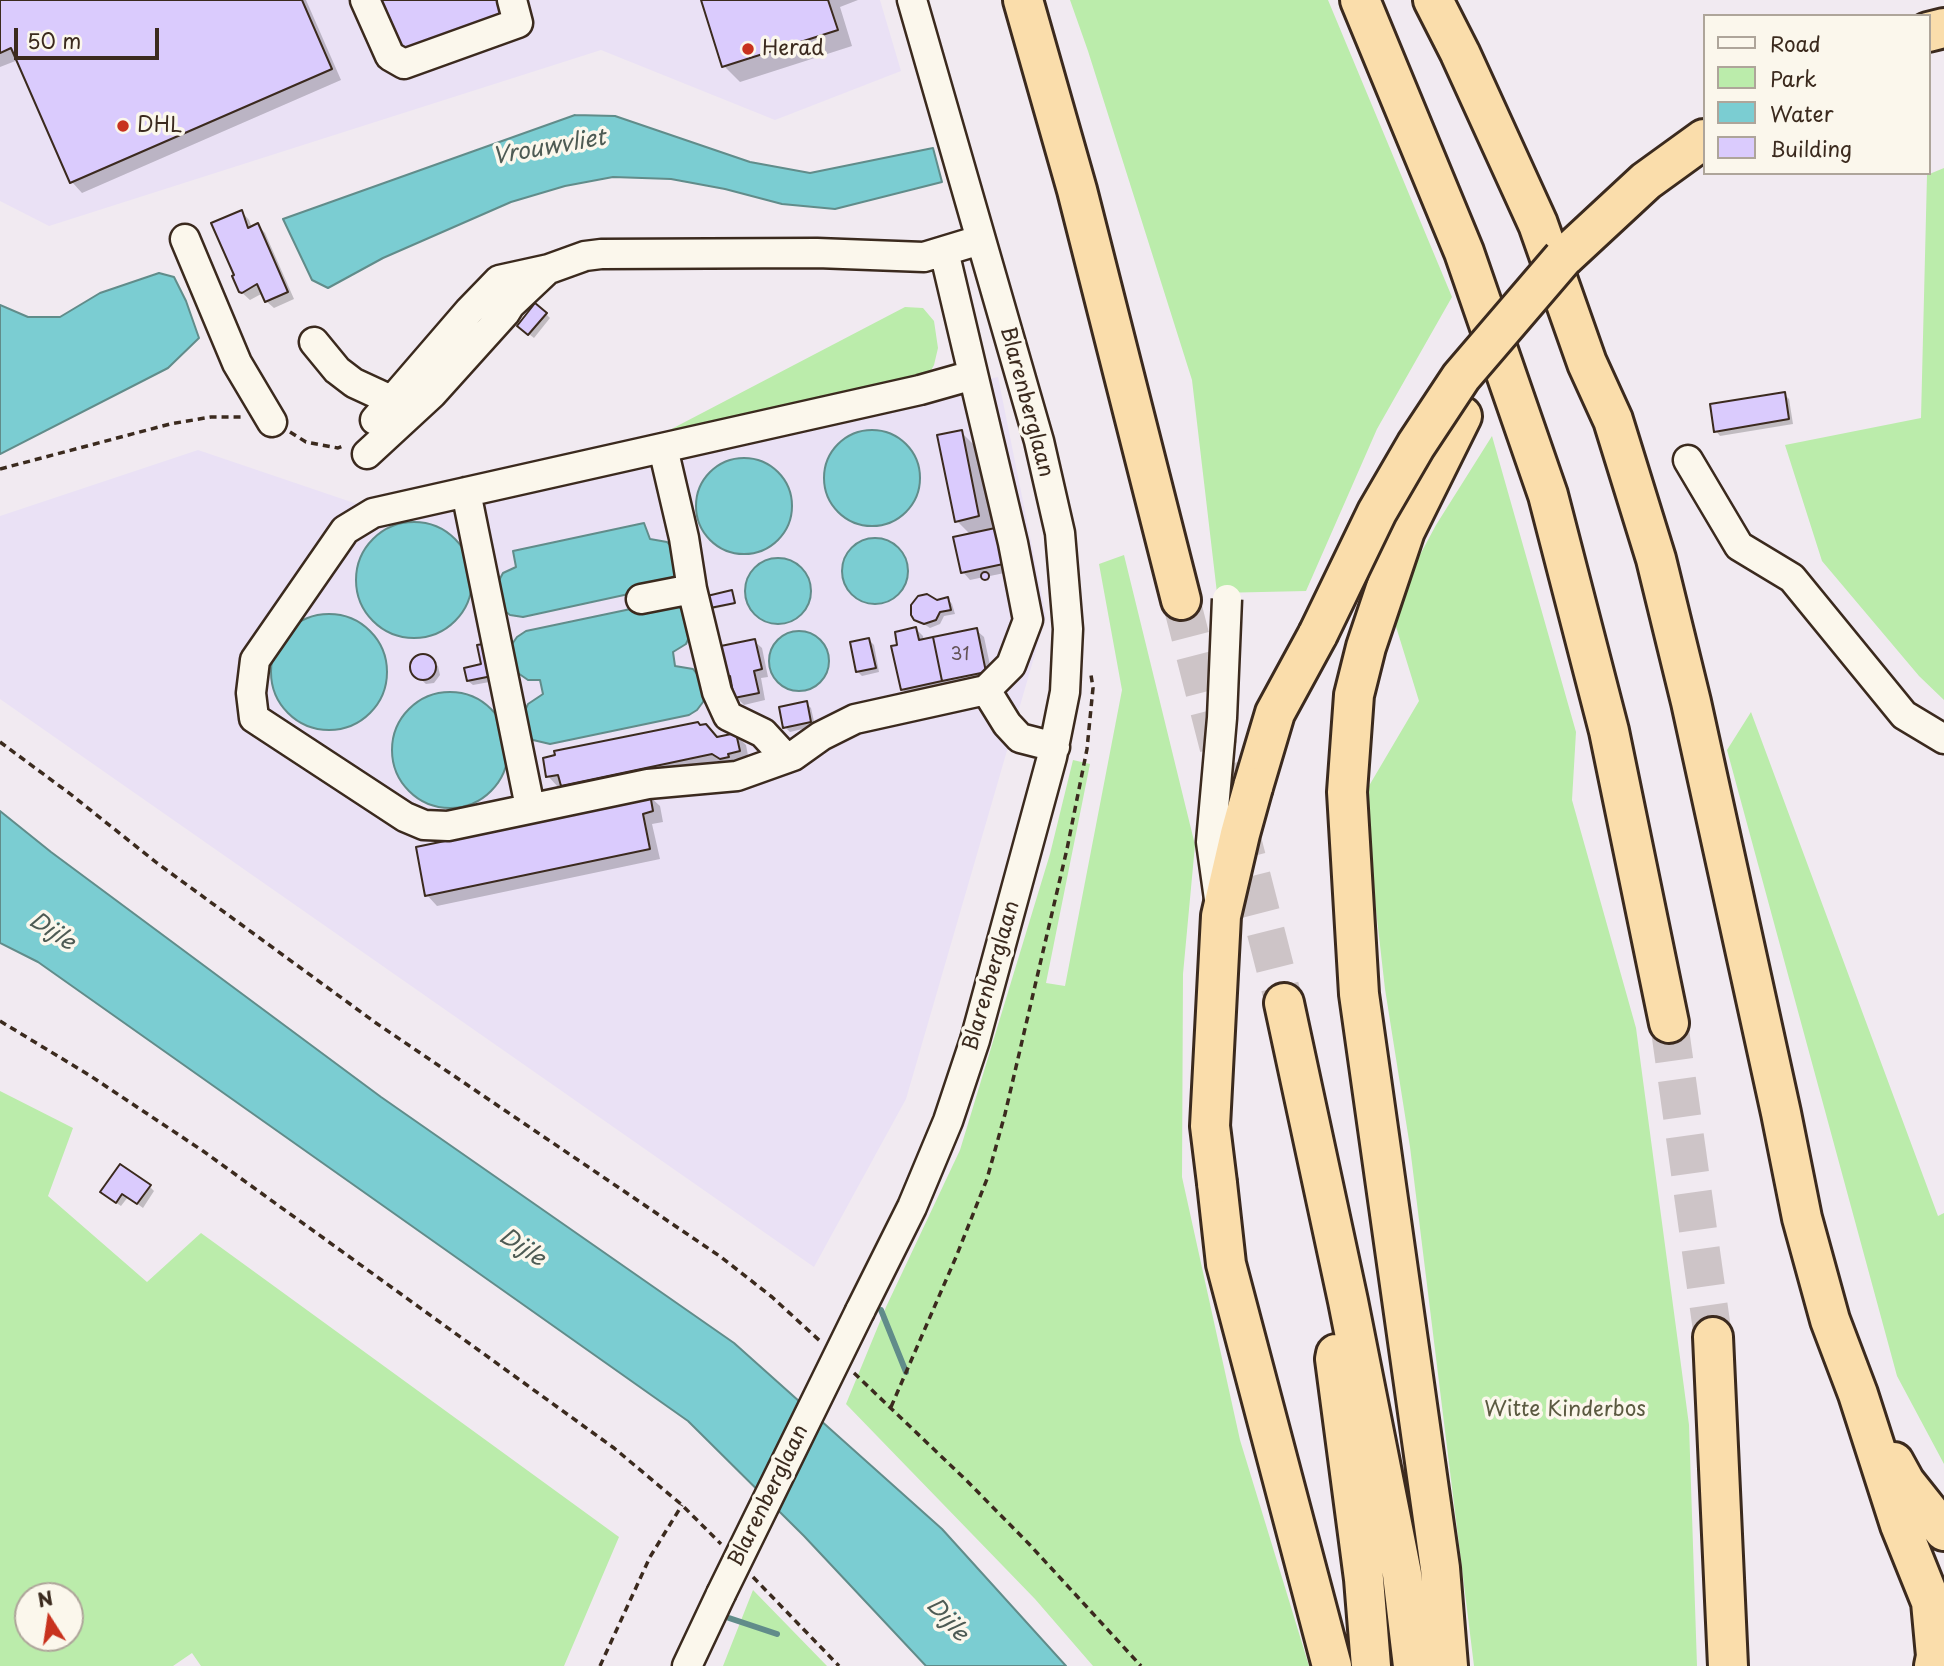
<!DOCTYPE html>
<style>
body{margin:0}
#map{position:relative;width:1944px;height:1666px;overflow:hidden;background:#f1eaf1;font-family:"Playpen Sans",sans-serif}
canvas{display:block}
.legend{position:absolute;left:1703px;top:14px;width:228px;height:161px;box-sizing:border-box;background:#fbf7ec;border:2px solid #aea59a;margin:0;padding:9px 12px;list-style:none;font-size:21px;color:#3b2a1e}
.legend li{display:flex;align-items:center;gap:14px;height:35px}
.legend b{width:35px;border:2px solid #aea59a}
.north{position:absolute;left:14px;top:1582px;width:70px;height:70px;box-sizing:border-box;background:#fbf7ec;border:2px solid #aea59a;border-radius:50%;rotate:348deg;font-size:19px;font-weight:700;line-height:28px;text-align:center;color:#3b2a1e}
.north::after{content:'';display:block;margin:auto;width:24px;height:32px;background:#c8321e;clip-path:polygon(50% 0,100% 100%,50% 72%,0 100%)}
.scale{position:absolute;left:14px;top:28px;width:145px;height:32px;box-sizing:border-box;border:4px solid #3b2a1e;border-top:0;padding-left:9px;font-size:21px;line-height:24px;white-space:nowrap;color:#3b2a1e;-webkit-text-stroke:5px #fbf7ec;paint-order:stroke}
</style>
<div id="map">
<canvas width="1944" height="1666"></canvas>
<ul class="legend">
<li><b style="height:9px;background:#fbf7ec"></b>Road</li>
<li><b style="height:19px;background:#bbecab"></b>Park</li>
<li><b style="height:19px;background:#7bcdd2"></b>Water</li>
<li><b style="height:19px;background:#dacbfd"></b>Building</li>
</ul>
<div class="north">N</div>
<div class="scale">50 m</div>
</div>
<script>
const ctx = document.querySelector('canvas').getContext('2d');
ctx.lineJoin = 'round';
function fill(path, color) { ctx.fillStyle = color; ctx.fill(path, 'evenodd'); }
const toPath = rows => new Path2D(rows.map(r => 'M' + r).join(''));
function stroke(path, color, width, dash) { ctx.strokeStyle = color; ctx.lineWidth = width; ctx.lineCap = dash ? 'butt' : 'round'; ctx.setLineDash(dash || []); ctx.stroke(path); }
function label(font, color, halo, rows, align = 'center') {
  ctx.font = font + ' "Playpen Sans",sans-serif'; ctx.lineWidth = 7; ctx.setLineDash([]); ctx.textBaseline = 'middle'; ctx.strokeStyle = halo; ctx.fillStyle = color; for (const [text, x, y, turn = 0] of rows) {
    ctx.save(); ctx.translate(x, y); ctx.rotate((+turn || 0) * Math.PI / 180); ctx.textAlign = isNaN(turn) ? turn : align; if (halo) ctx.strokeText(text, 0, 0); ctx.fillText(text, 0, 0); ctx.restore();
  }
}
fill(toPath([
 [0,0,880,0,901,71,775,120,601,50,49,226,0,201],
 [998,377,1046,616,906,1099,814,1267,0,699,0,516,198,450,369,508]
]), '#eae1f5');
fill(toPath([
 [1070,0,1328,0,1452,297,1377,429,1306,591,1217,593,1192,380,1088,51],
 [1944,168,1944,700,1919,676,1822,561,1785,445,1921,418,1927,175],
 [905,307,923,308,934,321,938,348,934,365,928,376,660,435],
 [1492,436,1576,732,1572,800,1636,1028,1689,1425,1697,1666,1474,1666,1410,1147,1385,989,1363,796,1419,701,1393,617,1400,592,1436,525],
 [1124,555,1195,845,1183,974,1182,1177,1240,1440,1309,1666,1093,1666,1035,1599,846,1404,886,1307,960,1150,1050,854,1073,760,1090,764,1046,983,1065,986,1122,690,1099,564],
 [1751,712,1938,1216,1944,1213,1944,1464,1897,1376,1727,750],
 [0,1091,73,1128,48,1196,147,1282,201,1233,619,1537,564,1666,201,1666,192,1653,173,1666,0,1666],
 [28,1596,70,1596,70,1638,28,1638],
 [753,1590,827,1666,723,1666]
]), '#bbecab');
const water = toPath([
 [575,115,615,116,750,162,810,173,933,148,942,182,835,209,782,204,725,189,671,179,613,177,565,186,511,202,383,258,328,288,312,280,283,219,575,115],
 [159,273,174,277,186,301,199,338,168,368,0,454,0,305,28,317,60,317,100,293,159,273],
 '824 478a48 48 0 1 1 96 0a48 48 0 1 1-96 0Z',
 '696 506a48 48 0 1 1 96 0a48 48 0 1 1-96 0Z',
 '356 580a58 58 0 1 1 116 0a58 58 0 1 1-116 0Z',
 [644,523,650,539,667,542,675,550,676,574,661,587,523,617,510,615,501,608,497,584,503,573,516,567,513,551,644,523],
 '842 571a33 33 0 1 1 66 0a33 33 0 1 1-66 0Z',
 '745 591a33 33 0 1 1 66 0a33 33 0 1 1-66 0Z',
 [664,602,677,604,689,616,691,633,686,644,673,652,675,666,693,669,701,679,705,691,703,702,697,710,689,715,550,744,533,740,526,733,523,715,528,704,543,694,540,680,528,680,515,671,510,647,517,637,526,631,664,602],
 '271 672a58 58 0 1 1 116 0a58 58 0 1 1-116 0Z',
 '769 661a30 30 0 1 1 60 0a30 30 0 1 1-60 0Z',
 '392 750a58 58 0 1 1 116 0a58 58 0 1 1-116 0Z',
 [0,811,51,852,381,1097,734,1343,942,1529,1066,1666,926,1666,804,1536,688,1421,38,962,0,943,0,811]
]);
fill(water, '#7bcdd2');
stroke(water, '#618c8a', 2);
fill(toPath([
 [0,0,306,0,341,80,82,193,72,182,18,60,0,67],
 [703,0,858,0,840,7,852,46,740,82,724,66],
 [242,212,249,220,252,228,258,225,265,233,294,299,274,308,266,301,263,293,250,300,240,291],
 [546,314,550,318,534,338,524,330],
 [1784,394,1789,399,1793,424,1720,436,1716,431],
 [961,432,977,448,994,530,1014,571,990,576,988,581,984,577,970,580,963,572,971,535,957,521],
 [732,592,735,604,713,609,711,607],
 [948,599,952,604,955,614,944,616,940,624,930,628,916,619,936,602],
 [916,629,923,636,924,641,976,630,984,637,993,679,910,696,902,689,899,646],
 [869,640,874,645,879,672,862,676,857,671],
 [754,641,762,648,768,677,761,678,765,700,744,705,736,697,732,684,724,677],
 [425,656,438,666,440,675,434,683,426,684,414,673,412,664,417,658],
 [483,666,495,681,473,685,468,681],
 [806,703,811,708,815,726,790,732,785,727],
 [736,735,746,745,749,761,573,795,563,786,558,787,548,776],
 [649,796,660,806,663,822,652,824,660,859,437,906,427,895],
 [150,1187,154,1191,143,1208,128,1197,121,1206,107,1197]
]), '#0003');
stroke(toPath([
 [881,1310,906,1372],
 [729,1618,777,1634]
]), '#618c8a', 6);
const building = toPath([
 [0,0,302,0,332,69,70,183,11,48,0,53,0,0],
 [381,0,498,0,504,20,405,57,381,0],
 [701,0,828,0,838,30,722,67,701,0],
 [242,210,248,228,258,223,288,292,265,302,257,284,242,293,239,292,232,276,234,275,211,223,242,210],
 [535,303,547,313,528,335,517,326,535,303],
 [1785,392,1789,419,1714,432,1710,404,1785,392],
 [962,430,979,516,955,522,937,435,962,430],
 [1000,527,1008,563,961,573,953,537,1000,527],
 '981 576a4 4 0 1 1 8 0a4 4 0 1 1-8 0Z',
 [732,590,735,603,710,608,707,596,732,590],
 [927,594,937,600,948,597,951,610,940,612,936,620,924,624,914,620,911,615,911,605,918,596,927,594],
 [916,627,919,640,933,637,942,681,901,690,891,646,897,645,895,632,916,627],
 [977,628,986,672,942,681,933,637,977,628],
 [869,638,876,668,856,672,850,642,869,638],
 [755,639,762,669,754,671,759,693,734,698,730,676,723,677,716,647,755,639],
 [489,643,492,676,467,681,464,668,481,664,477,645,489,643],
 '410 667a13 13 0 1 1 26 0a13 13 0 1 1-26 0Z',
 [807,701,811,722,783,728,779,707,807,701],
 [698,722,700,725,706,724,717,737,736,733,740,751,728,754,729,757,720,759,712,754,561,786,558,775,546,777,543,758,555,755,554,751,698,722],
 [650,794,653,811,643,814,650,849,425,896,416,847,638,801,637,797,650,794],
 [120,1164,151,1185,137,1204,122,1194,116,1203,100,1192,120,1164]
]);
fill(building, '#dacbfd');
stroke(building, '#3b2a1e', 2);
stroke(toPath([
 [1181,600,1284,1003],
 [1669,1023,1713,1337]
]), '#cdc4c7', 38, [38, 19]);
const minor = toPath([
 [365,0,390,56,404,64,518,23,512,0],
 [185,239,237,363,272,422],
 [944,251,1013,543,1028,620,1011,665,986,690],
 [314,342,337,370,354,383,393,401],
 [973,375,920,390,373,513,345,530,255,660,251,693,254,718,405,817,424,825,448,826,648,784,737,776,793,756,821,736,855,719,986,690,1007,724,1020,738,1055,747],
 [375,420,469,311,499,280,549,269,585,256,601,254,817,253,924,257,980,240],
 [663,448,684,538,692,589,717,692,728,716,763,733,786,758],
 [367,454,432,394,505,313,510,305,546,271],
 [1688,460,1739,546,1792,578,1904,715,1944,739],
 [466,492,530,807],
 [641,599,692,589],
 [860,1311,912,1207,948,1121,975,1040,1052,757,1065,692,1068,629,1060,533,1039,441,912,0],
 [687,1666,721,1594]
]);
const highway = toPath([
 [1023,0,1077,190,1181,600],
 [1360,0,1464,252,1548,495,1609,731,1669,1023],
 [1433,0,1460,53,1538,224,1587,363,1613,420,1656,559,1691,702,1781,1113,1802,1218,1830,1320,1858,1394,1900,1525,1931,1602,1936,1656,1934,1666],
 [1928,32,1944,28],
 [1563,258,1646,181,1704,139],
 [1253,787,1275,713,1318,634],
 [1284,1003,1348,1301,1402,1574,1413,1666],
 [1217,1183,1226,1264,1332,1666],
 [1713,1337,1728,1666],
 [1336,1354,1335,1359,1364,1579,1371,1666],
 [1894,1462,1905,1482,1944,1531],
 [1448,1666,1440,1568,1359,994,1347,792,1354,695,1366,647,1405,531,1462,416]
]);
stroke(minor, '#3b2a1e', 33);
stroke(highway, '#3b2a1e', 44);
stroke(toPath([
 [290,432,306,442,338,448,345,445],
 [0,469,170,424,211,417,243,417],
 [0,742,69,793,157,863,376,1023,721,1257,772,1297,820,1341],
 [0,1021,89,1075,203,1151,614,1448,682,1505,721,1544],
 [854,1373,966,1480,1030,1545,1141,1666],
 [891,1407,956,1257,987,1179,1005,1114,1067,849,1087,749,1093,688,1091,675],
 [753,1577,839,1666],
 [600,1666,650,1557,682,1505]
]), '#3b2a1e', 3.5, [7, 5]);
stroke(minor, '#fbf7ec', 28);
stroke(highway, '#faddab', 38);
const minorBridge = toPath([
 [1219,899,1211,842,1222,718,1227,599],
 [721,1594,860,1311]
]);
const highwayBridge = toPath([
 [1318,634,1377,512,1416,445,1461,377,1563,258],
 [1217,1183,1210,1126,1221,916,1240,834,1253,787]
]);
stroke(minorBridge, '#3b2a1e', 33, []);
stroke(highwayBridge, '#3b2a1e', 44, []);
stroke(minorBridge, '#fbf7ec', 28);
stroke(highwayBridge, '#faddab', 38);
for (const [x, y, r, color] of [
 [748,49,7,"#c8321e"],
 [123,126,7,"#c8321e"]
]) { const dot = new Path2D(); dot.arc(x, y, r, 0, 2 * Math.PI); ctx.fillStyle = color; ctx.fill(dot); stroke(dot, '#fbf7ec', 2.5); }
label('18px', '#635256', null, [
 ["31",960,655]
]);
label('21px', '#3b2a1e', '#fbf7ec', [
 ["Herad",762,49],
 ["DHL",137,126]
], 'left');
label('21px', '#3b2a1e', '#fbf7ec', [
 ["Blarenberglaan",1026,402,75],
 ["Blarenberglaan",992,976,-74],
 ["Blarenberglaan",769,1496,-64]
]);
label('21px', '#5b5a41', '#fbf7ec', [
 ["Witte Kinderbos",1565,1410]
]);
label('italic 23px', '#4e5b54', '#fbf7ec', [
 ["Vrouwvliet",549,148,-10],
 ["Dijle",52,932,34],
 ["Dijle",522,1248,34],
 ["Dijle",947,1620,48]
]);
</script>
